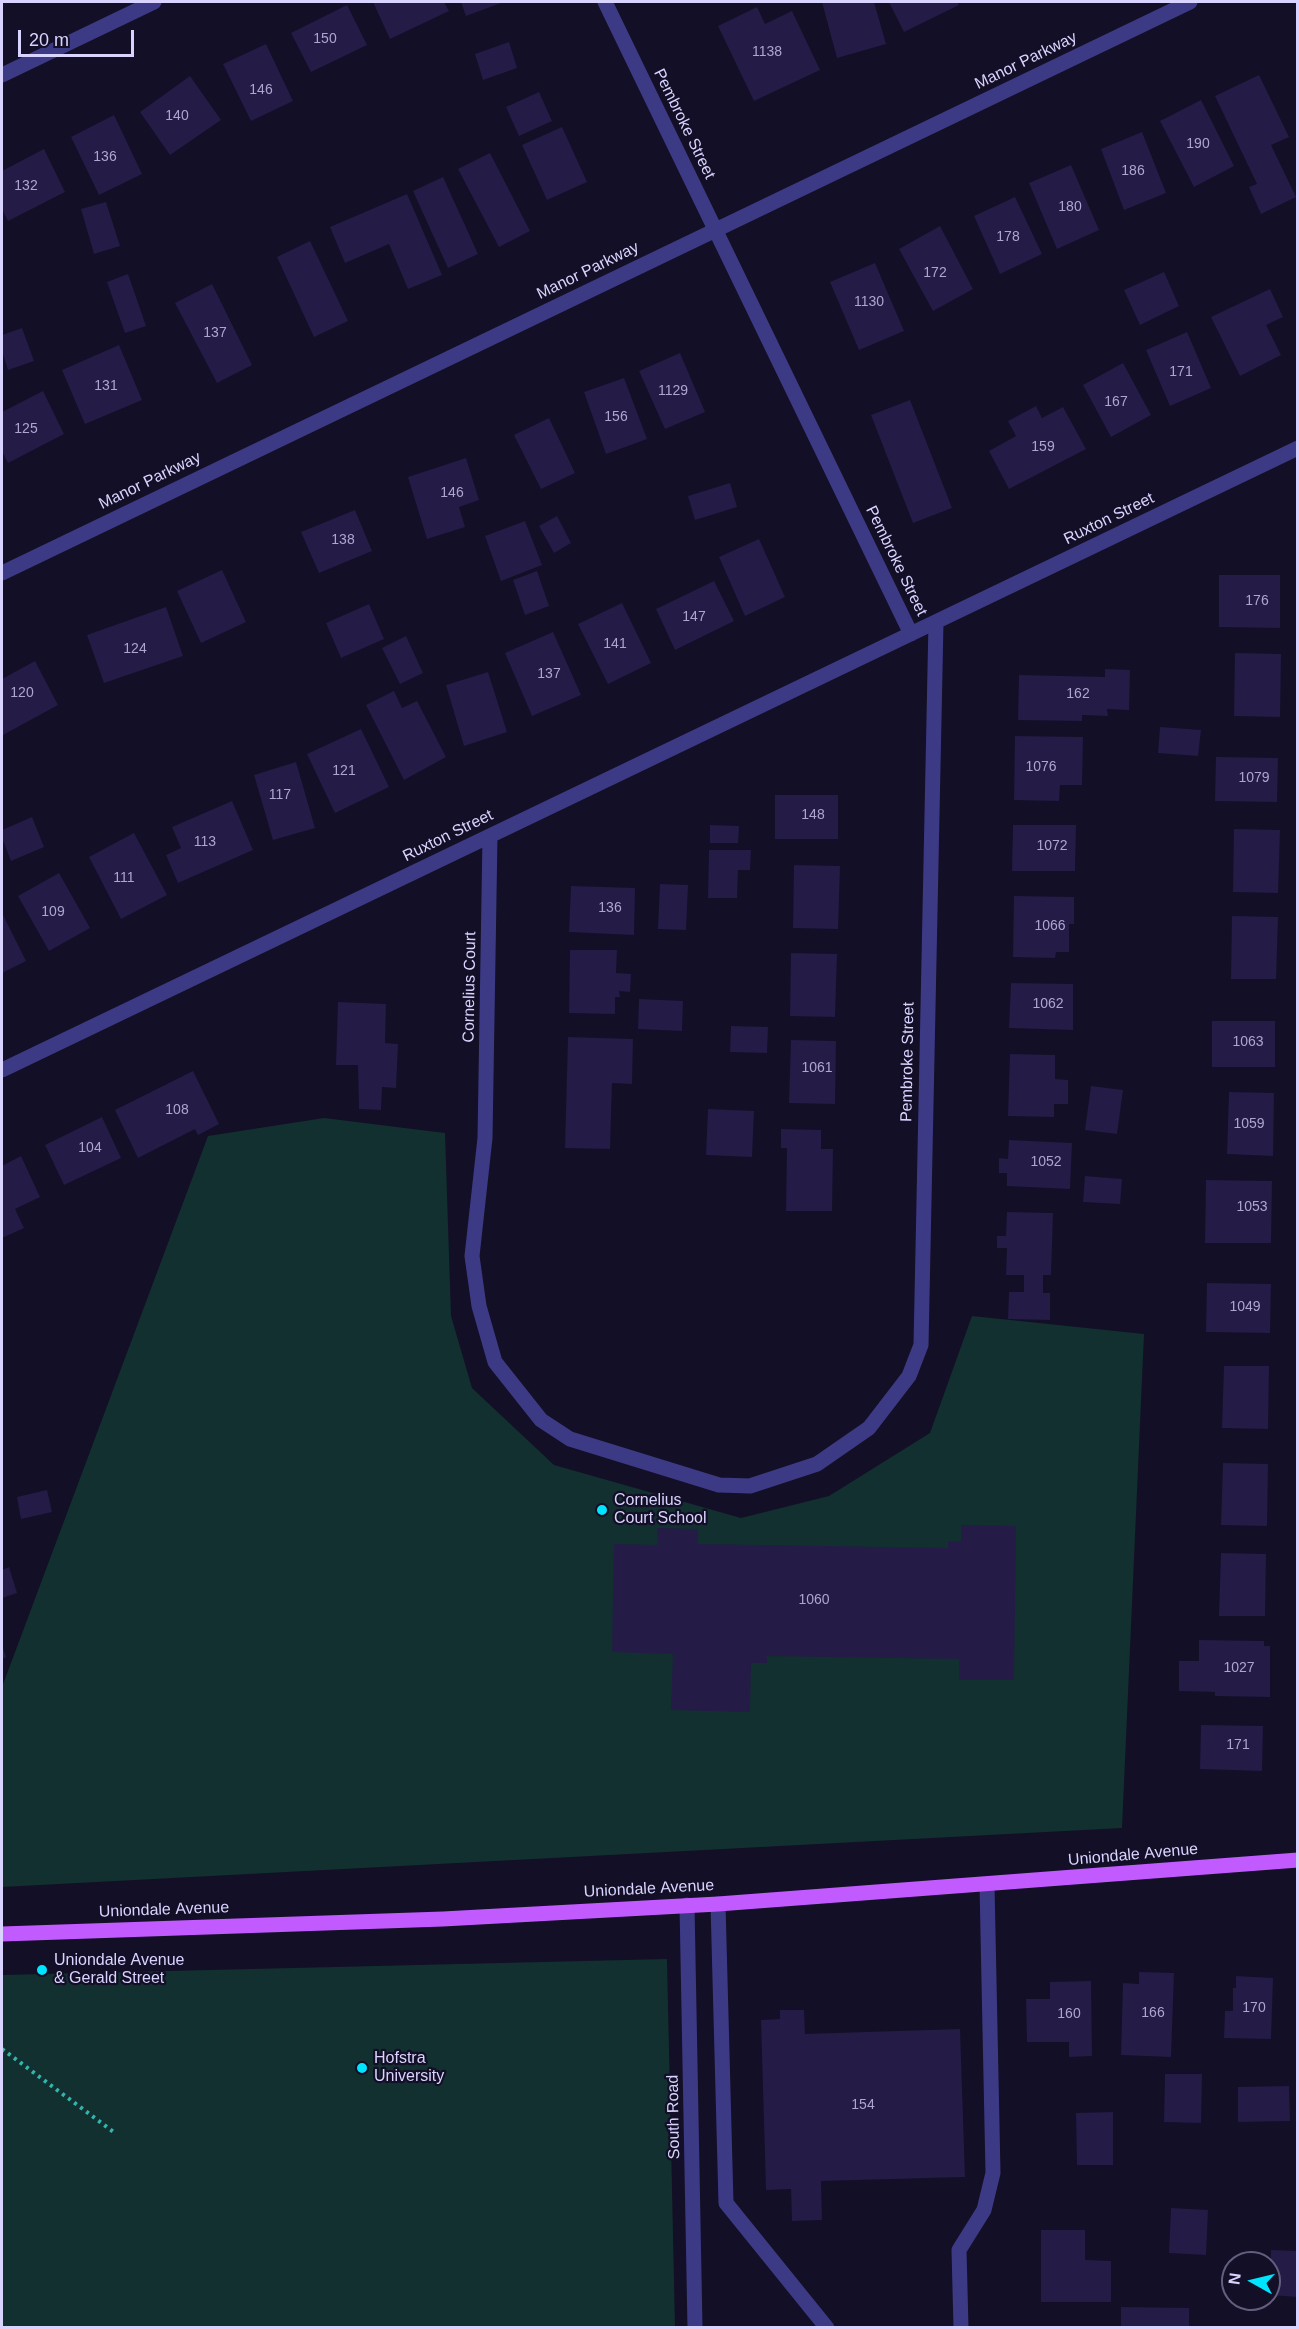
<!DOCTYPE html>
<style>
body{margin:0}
#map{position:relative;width:1299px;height:2329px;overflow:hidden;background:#130f26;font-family:Arial,sans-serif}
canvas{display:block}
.frame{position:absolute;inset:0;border:3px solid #d9d4ff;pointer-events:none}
.north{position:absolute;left:1221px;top:2251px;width:60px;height:60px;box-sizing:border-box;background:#130f26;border:2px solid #625e7d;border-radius:50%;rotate:278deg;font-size:16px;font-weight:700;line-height:24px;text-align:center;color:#d9d4ff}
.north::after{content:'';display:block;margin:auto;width:21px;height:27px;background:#00e5ff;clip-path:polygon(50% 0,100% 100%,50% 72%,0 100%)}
.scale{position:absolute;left:18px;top:30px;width:116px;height:27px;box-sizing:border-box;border:3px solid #d9d4ff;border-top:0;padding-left:8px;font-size:18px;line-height:21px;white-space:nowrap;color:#d9d4ff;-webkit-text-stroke:4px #130f26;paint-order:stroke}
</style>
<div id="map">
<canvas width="1299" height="2329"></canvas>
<div class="frame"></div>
<div class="north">N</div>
<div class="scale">20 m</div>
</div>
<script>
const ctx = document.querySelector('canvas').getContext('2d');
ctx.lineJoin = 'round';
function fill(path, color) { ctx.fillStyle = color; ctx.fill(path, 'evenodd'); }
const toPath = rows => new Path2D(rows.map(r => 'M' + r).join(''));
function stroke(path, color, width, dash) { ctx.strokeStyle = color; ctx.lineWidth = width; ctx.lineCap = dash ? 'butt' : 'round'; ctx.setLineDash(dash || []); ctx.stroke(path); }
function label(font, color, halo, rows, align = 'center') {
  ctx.font = font + ' Arial,sans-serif'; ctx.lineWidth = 4.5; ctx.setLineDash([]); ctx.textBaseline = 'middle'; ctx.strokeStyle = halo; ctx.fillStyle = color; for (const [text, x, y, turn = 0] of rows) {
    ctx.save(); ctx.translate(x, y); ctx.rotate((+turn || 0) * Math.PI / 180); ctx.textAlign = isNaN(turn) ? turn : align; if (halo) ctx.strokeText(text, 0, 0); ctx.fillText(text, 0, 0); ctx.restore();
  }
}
fill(toPath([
 [324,1118,445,1133,451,1316,472,1388,554,1465,741,1518,829,1496,930,1433,972,1316,1144,1334,1122,1828,2,1887,2,1687,208,1136],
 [667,1959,675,2327,2,2327,2,1975]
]), '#12302f');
fill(toPath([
 [373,2,444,2,449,11,390,39],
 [461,2,504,2,466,16],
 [822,2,874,2,886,44,837,58],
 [889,2,957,2,959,5,904,32],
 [347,5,367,45,311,72,291,33],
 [757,7,765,24,792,11,820,70,754,101,718,26],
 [509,42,517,68,483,80,475,54],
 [266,44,293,101,251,121,223,64],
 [1259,75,1289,137,1271,145,1296,197,1261,214,1249,187,1257,184,1215,96],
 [190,76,221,120,170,155,140,112],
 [539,92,552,121,519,136,506,107],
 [1201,100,1234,166,1194,187,1160,121],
 [114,115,142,174,99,195,71,137],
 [562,127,587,182,547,200,522,145],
 [1142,132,1166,193,1124,210,1101,149],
 [44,149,65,192,8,221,2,209,2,171],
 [490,153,530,231,499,247,458,169],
 [1071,165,1099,230,1057,249,1029,183],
 [443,177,478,254,448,268,413,191],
 [407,194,442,275,408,289,389,244,345,263,330,227],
 [1015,197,1042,254,1000,274,974,216],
 [106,202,120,246,94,254,81,209],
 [940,226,973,289,933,311,899,249],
 [310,241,348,321,314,337,277,257],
 [875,263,904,331,859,350,830,282],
 [1164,272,1179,306,1140,325,1124,290],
 [128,274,146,326,125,333,107,282],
 [212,284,252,365,217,383,175,303],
 [1270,289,1283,317,1266,325,1281,355,1240,376,1211,317],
 [22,328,34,361,8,370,2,351,2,335],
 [1187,332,1211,388,1170,406,1146,350],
 [119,345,142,400,85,424,62,370],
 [680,353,705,412,665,429,639,371],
 [1123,363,1151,415,1111,437,1083,385],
 [624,378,647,439,606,454,584,392],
 [43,391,64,434,8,463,2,451,2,412],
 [910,400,952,508,913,523,871,415],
 [1036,406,1042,418,1063,407,1086,449,1009,489,989,451,1016,436,1008,421],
 [549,418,575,473,541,489,514,435],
 [466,458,479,500,459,507,465,527,427,539,408,477],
 [730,483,737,507,695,520,688,496],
 [355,510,372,551,319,573,301,532],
 [557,516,571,543,554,553,539,526],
 [525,521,542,565,501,581,485,536],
 [759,539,785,597,745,616,719,557],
 [222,570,246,622,201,643,177,591],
 [537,571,549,606,525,615,513,580],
 [1219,575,1280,575,1280,628,1219,627],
 [714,581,734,621,675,650,656,609],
 [622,603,651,663,608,684,578,624],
 [369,604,384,639,341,658,326,623],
 [166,607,183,656,104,683,87,635],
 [553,632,581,695,532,716,505,653],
 [406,636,423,673,400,684,382,648],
 [1235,653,1281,654,1280,717,1234,716],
 [35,661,58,705,3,735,2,679],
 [1105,669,1130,670,1129,710,1107,709,1108,716,1082,715,1082,721,1018,720,1019,675,1105,677],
 [488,672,507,732,464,746,446,685],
 [394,691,402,708,417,701,446,757,404,780,366,705],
 [1160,727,1201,730,1198,756,1158,753],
 [361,729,389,787,335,813,307,754],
 [1015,736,1083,737,1082,785,1060,785,1059,801,1014,800],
 [1216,757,1278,758,1277,802,1215,801],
 [296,762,315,828,273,840,254,775],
 [775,795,838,795,838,839,775,839],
 [232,801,253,850,178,883,166,855,181,848,172,827],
 [32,817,44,847,11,861,2,838,2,830],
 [710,825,739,826,738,843,710,843],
 [1013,825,1076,825,1075,871,1012,871],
 [1234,829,1280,830,1278,893,1233,892],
 [134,833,167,895,121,919,89,857],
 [709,850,751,850,750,870,738,870,737,898,708,898],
 [794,865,840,866,838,929,793,928],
 [59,873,90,928,49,951,18,896],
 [660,884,688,885,686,930,658,929],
 [571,886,635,888,634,935,569,932],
 [1014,896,1074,897,1074,924,1069,924,1069,952,1056,952,1055,958,1013,957],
 [2,913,26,961,2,973],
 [1232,916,1278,917,1276,979,1231,979],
 [570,950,617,950,616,973,631,974,630,992,619,991,620,997,615,997,615,1014,569,1013],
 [791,953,837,954,835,1017,790,1016],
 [1011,983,1073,984,1073,1030,1009,1028],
 [639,999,683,1001,682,1031,638,1029],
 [338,1002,386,1004,385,1043,398,1044,396,1088,382,1087,381,1110,359,1109,358,1065,336,1065],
 [1212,1021,1275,1021,1275,1067,1212,1067],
 [731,1026,768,1027,767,1053,730,1052],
 [568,1037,633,1039,632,1084,612,1083,610,1149,565,1148],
 [791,1040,836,1041,835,1104,789,1103],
 [1010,1054,1055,1055,1055,1079,1068,1080,1068,1104,1054,1104,1054,1117,1008,1116],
 [193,1071,219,1124,198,1135,195,1129,138,1158,115,1110],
 [1091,1086,1123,1090,1117,1134,1085,1130],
 [1229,1092,1274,1093,1273,1156,1227,1154],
 [708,1109,754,1111,752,1157,706,1155],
 [102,1117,121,1158,64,1185,45,1145],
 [781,1129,821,1130,821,1149,833,1149,832,1211,786,1211,787,1148,781,1148],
 [1009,1140,1072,1143,1070,1189,1007,1186,1007,1173,999,1173,999,1158,1008,1159],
 [21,1156,40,1197,15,1209,24,1228,2,1238,2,1166],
 [1085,1176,1122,1179,1120,1204,1083,1202],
 [1206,1180,1272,1181,1271,1243,1205,1243],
 [1007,1212,1053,1213,1051,1275,1043,1275,1043,1293,1050,1293,1050,1320,1008,1319,1009,1292,1024,1292,1024,1275,1006,1275,1007,1248,997,1248,997,1236,1006,1236],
 [1207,1283,1271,1284,1270,1333,1206,1332],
 [1224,1366,1269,1366,1268,1429,1222,1428],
 [1223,1463,1268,1464,1267,1526,1221,1525],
 [47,1490,52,1512,21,1519,17,1497],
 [961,1525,1016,1526,1014,1680,959,1680,959,1659,767,1656,767,1663,751,1663,750,1712,671,1710,673,1654,612,1652,614,1544,658,1545,657,1528,698,1529,698,1544,948,1548,948,1541,961,1541],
 [1221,1553,1266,1554,1265,1616,1219,1616],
 [9,1567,17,1593,2,1598,2,1570],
 [1199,1640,1264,1641,1264,1646,1270,1646,1270,1697,1215,1696,1215,1692,1179,1691,1179,1661,1199,1661],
 [2,1645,6,1657,2,1659],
 [1201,1725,1263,1726,1262,1771,1200,1769],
 [1139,1972,1174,1973,1171,2057,1121,2055,1123,1983,1139,1984],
 [1236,1976,1273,1978,1271,2039,1224,2038,1225,2011,1233,2011,1233,1988,1236,1988],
 [1091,1981,1092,2056,1069,2057,1069,2042,1027,2042,1026,1999,1050,1999,1050,1982],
 [780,2010,804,2010,805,2034,960,2029,965,2177,821,2181,822,2220,792,2221,791,2189,766,2190,761,2020,780,2019],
 [1165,2074,1202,2074,1201,2123,1164,2122],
 [1289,2086,1290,2121,1238,2122,1238,2087],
 [1113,2112,1113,2165,1077,2165,1076,2113],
 [1171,2208,1208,2210,1206,2255,1169,2253],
 [1041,2230,1085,2230,1085,2260,1111,2261,1111,2302,1041,2302],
 [1271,2250,1298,2251,1298,2297,1270,2295],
 [1121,2307,1189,2308,1189,2328,1121,2328]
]), '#241b47');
stroke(toPath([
 [2,2049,115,2133]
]), '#2fb8b0', 4, [3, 4.5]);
stroke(toPath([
 [605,2,911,634],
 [2,75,154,2],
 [2,573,1190,2],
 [490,836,485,1138,472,1256,479,1306,495,1362,541,1420,570,1439,719,1485,750,1486,817,1464,869,1428,909,1376,921,1345,936,622],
 [2,1070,1298,448],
 [718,1904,726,2203,827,2328],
 [687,1905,695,2328],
 [961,2328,959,2250,984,2210,993,2173,987,1885]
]), '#3d3a85', 15);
stroke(toPath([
 [2,1934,443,1919,718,1904,1298,1860]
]), '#c25bff', 15);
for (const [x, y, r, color] of [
 [602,1510,6,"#00e5ff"],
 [42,1970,6,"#00e5ff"],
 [362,2068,6,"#00e5ff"]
]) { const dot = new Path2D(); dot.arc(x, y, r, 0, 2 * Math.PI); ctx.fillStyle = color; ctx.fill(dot); stroke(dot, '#130f26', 2); }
label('14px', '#aca6d1', null, [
 ["150",325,39],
 ["1138",767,52],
 ["146",261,90],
 ["140",177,116],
 ["190",1198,144],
 ["136",105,157],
 ["186",1133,171],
 ["132",26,186],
 ["180",1070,207],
 ["178",1008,237],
 ["172",935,273],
 ["1130",869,302],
 ["137",215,333],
 ["171",1181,372],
 ["131",106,386],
 ["1129",673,391],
 ["167",1116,402],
 ["156",616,417],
 ["125",26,429],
 ["159",1043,447],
 ["146",452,493],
 ["138",343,540],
 ["176",1257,601],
 ["147",694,617],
 ["141",615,644],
 ["124",135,649],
 ["137",549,674],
 ["120",22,693],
 ["162",1078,694],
 ["1076",1041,767],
 ["121",344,771],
 ["1079",1254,778],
 ["117",280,795],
 ["148",813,815],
 ["113",205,842],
 ["1072",1052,846],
 ["111",124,878],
 ["136",610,908],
 ["109",53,912],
 ["1066",1050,926],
 ["1062",1048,1004],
 ["1063",1248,1042],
 ["1061",817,1068],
 ["108",177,1110],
 ["1059",1249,1124],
 ["104",90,1148],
 ["1052",1046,1162],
 ["1053",1252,1207],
 ["1049",1245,1307],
 ["1060",814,1600],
 ["1027",1239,1668],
 ["171",1238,1745],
 ["170",1254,2008],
 ["166",1153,2013],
 ["160",1069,2014],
 ["154",863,2105]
]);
label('16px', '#d9d4ff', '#130f26', [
 ["Manor Parkway",1026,61,-26],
 ["Pembroke Street",684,124,64],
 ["Manor Parkway",588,271,-26],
 ["Manor Parkway",150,481,-26],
 ["Ruxton Street",1109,519,-26],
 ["Pembroke Street",896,561,64],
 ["Ruxton Street",448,836,-26],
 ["Cornelius Court",470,987,-89],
 ["Pembroke Street",908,1062,-89],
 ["Uniondale Avenue",1133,1855,-5],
 ["Uniondale Avenue",649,1889,-3],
 ["Uniondale Avenue",164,1910,-2],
 ["South Road",674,2117,-91]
]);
label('16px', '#d9d4ff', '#130f26', [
 ["Cornelius",614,1501],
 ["Court School",614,1519],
 ["Uniondale Avenue",54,1961],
 ["& Gerald Street",54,1979],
 ["Hofstra",374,2059],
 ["University",374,2077]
], 'left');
</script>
